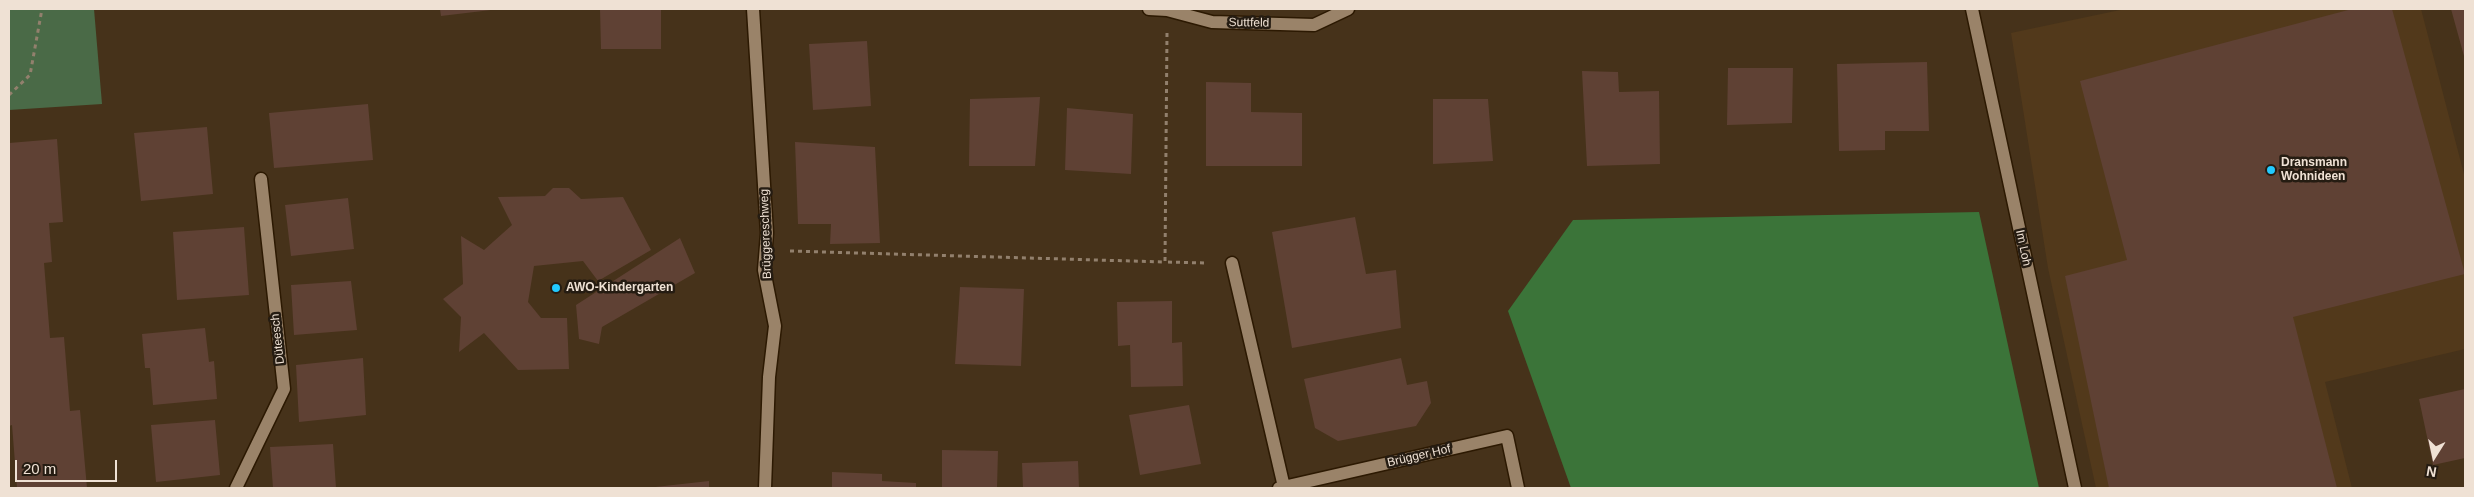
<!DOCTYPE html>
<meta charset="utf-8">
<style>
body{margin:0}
#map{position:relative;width:2474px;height:497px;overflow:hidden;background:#46321a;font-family:Arial,sans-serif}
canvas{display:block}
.frame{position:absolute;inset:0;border:10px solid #efe1d4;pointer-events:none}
.north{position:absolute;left:2409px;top:432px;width:50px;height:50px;-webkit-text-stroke:4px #251c12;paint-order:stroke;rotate:190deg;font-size:14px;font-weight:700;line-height:20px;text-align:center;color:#efe1d4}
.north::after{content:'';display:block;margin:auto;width:18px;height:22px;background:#efe1d4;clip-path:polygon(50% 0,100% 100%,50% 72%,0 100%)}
.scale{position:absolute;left:15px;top:460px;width:102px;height:22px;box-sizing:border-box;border:2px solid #efe1d4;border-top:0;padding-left:6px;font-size:15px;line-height:18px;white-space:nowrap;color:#efe1d4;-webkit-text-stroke:4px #251c12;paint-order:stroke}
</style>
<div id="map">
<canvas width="2474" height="497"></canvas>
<div class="frame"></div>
<div class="north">N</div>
<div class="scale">20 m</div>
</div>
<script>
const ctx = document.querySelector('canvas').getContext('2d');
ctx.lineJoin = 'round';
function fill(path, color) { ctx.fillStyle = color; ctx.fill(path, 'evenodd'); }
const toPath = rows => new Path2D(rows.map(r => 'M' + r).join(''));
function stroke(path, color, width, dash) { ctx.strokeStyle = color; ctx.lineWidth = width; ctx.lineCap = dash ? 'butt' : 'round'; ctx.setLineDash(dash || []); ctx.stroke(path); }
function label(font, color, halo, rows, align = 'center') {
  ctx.font = font + ' Arial,sans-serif'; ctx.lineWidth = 5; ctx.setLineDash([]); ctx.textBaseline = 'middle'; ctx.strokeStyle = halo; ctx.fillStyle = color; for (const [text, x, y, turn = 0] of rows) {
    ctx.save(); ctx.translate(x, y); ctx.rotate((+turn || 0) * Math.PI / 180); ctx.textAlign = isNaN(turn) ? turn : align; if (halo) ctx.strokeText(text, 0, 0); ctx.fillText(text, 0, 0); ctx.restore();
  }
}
fill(toPath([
 [2125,9,2421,9,2465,178,2465,349,2325,382,2352,488,2096,488,2048,268,2011,33]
]), '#52391b');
fill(toPath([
 [9,9,94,9,102,104,9,110]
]), '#4a6a47');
fill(toPath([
 [1979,212,2039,488,1571,488,1508,311,1573,220]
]), '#3b7439');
fill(toPath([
 [440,9,491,9,491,10,441,16],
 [600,9,661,9,661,49,601,49],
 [2352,9,2392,9,2465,274,2293,317,2337,488,2109,488,2065,276,2127,260,2080,81],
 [2451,9,2465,9,2465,56,2464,56],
 [867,41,871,106,813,110,809,44],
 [1927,62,1929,131,1885,131,1885,150,1839,151,1837,64],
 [1728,68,1793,68,1792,123,1727,125],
 [1582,71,1618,72,1619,92,1659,91,1660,164,1587,166],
 [1206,82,1251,83,1251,112,1302,113,1302,166,1206,166],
 [1040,97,1035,166,969,166,970,99],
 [1433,99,1488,99,1493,161,1433,164],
 [368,104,373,160,274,168,269,113],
 [1067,108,1133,114,1131,174,1065,170],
 [207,127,213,194,141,201,134,133],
 [57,139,63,222,49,223,52,262,44,263,50,338,64,337,70,411,80,410,87,488,17,488,12,425,9,426,9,143],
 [795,142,875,147,880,243,830,244,831,224,798,224],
 [553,188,569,188,581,199,623,197,651,250,598,281,583,261,534,266,528,302,541,318,567,318,569,369,518,370,484,333,459,352,461,317,443,299,463,284,461,236,484,250,512,225,498,197,545,196],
 [348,198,354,249,291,256,285,205],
 [1355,217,1366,274,1396,270,1401,328,1292,348,1272,232],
 [244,227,249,295,177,300,173,232],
 [680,238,695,273,602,327,599,344,579,339,576,305],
 [351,281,357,330,294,335,291,285],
 [960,287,1024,289,1021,366,955,364],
 [1172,301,1172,343,1182,342,1183,386,1131,387,1130,345,1118,346,1117,302],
 [205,328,209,362,214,361,217,399,153,405,150,368,145,368,142,334],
 [363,358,366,415,299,422,296,365],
 [1401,358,1407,385,1427,381,1431,403,1416,426,1338,441,1315,428,1304,379],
 [2465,389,2465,458,2433,465,2419,399],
 [1189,405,1201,464,1140,475,1129,415],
 [215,420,220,475,156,482,151,425],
 [333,444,336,488,273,488,270,447],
 [942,450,998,451,997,488,942,488],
 [1078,461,1079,488,1023,488,1022,463],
 [832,472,882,474,882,481,916,483,916,488,832,488],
 [709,481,709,488,655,488,655,487]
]), '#5f4134');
const minor = toPath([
 [753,9,767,233,764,270,775,326,769,377,765,488],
 [1149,9,1167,10,1212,22,1314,25,1348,9],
 [1972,9,2075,488],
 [1232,263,1284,487],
 [236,488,284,389,261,179],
 [1279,488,1507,436,1518,488]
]);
stroke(minor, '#2c1902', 15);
stroke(toPath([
 [1167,33,1165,262,1207,263],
 [9,95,30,75,42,9],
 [790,251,1165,262]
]), '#92806d', 3, [4, 4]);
stroke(minor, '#9a8369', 12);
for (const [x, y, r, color] of [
 [2271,170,5,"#22c9fe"],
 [556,288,5,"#22c9fe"]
]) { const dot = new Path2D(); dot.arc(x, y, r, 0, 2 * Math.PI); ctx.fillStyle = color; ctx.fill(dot); stroke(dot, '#251c12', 2); }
label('12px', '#efe1d4', '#251c12', [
 ["Suttfeld",1249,23,1],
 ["Brüggereschweg",766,234,-92],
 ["Im Loh",2023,248,78],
 ["Düteesch",278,339,-96],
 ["Brügger Hof",1419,456,-13]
]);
label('bold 12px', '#efe1d4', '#251c12', [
 ["Dransmann",2281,163],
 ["Wohnideen",2281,177],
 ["AWO-Kindergarten",566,288]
], 'left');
</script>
